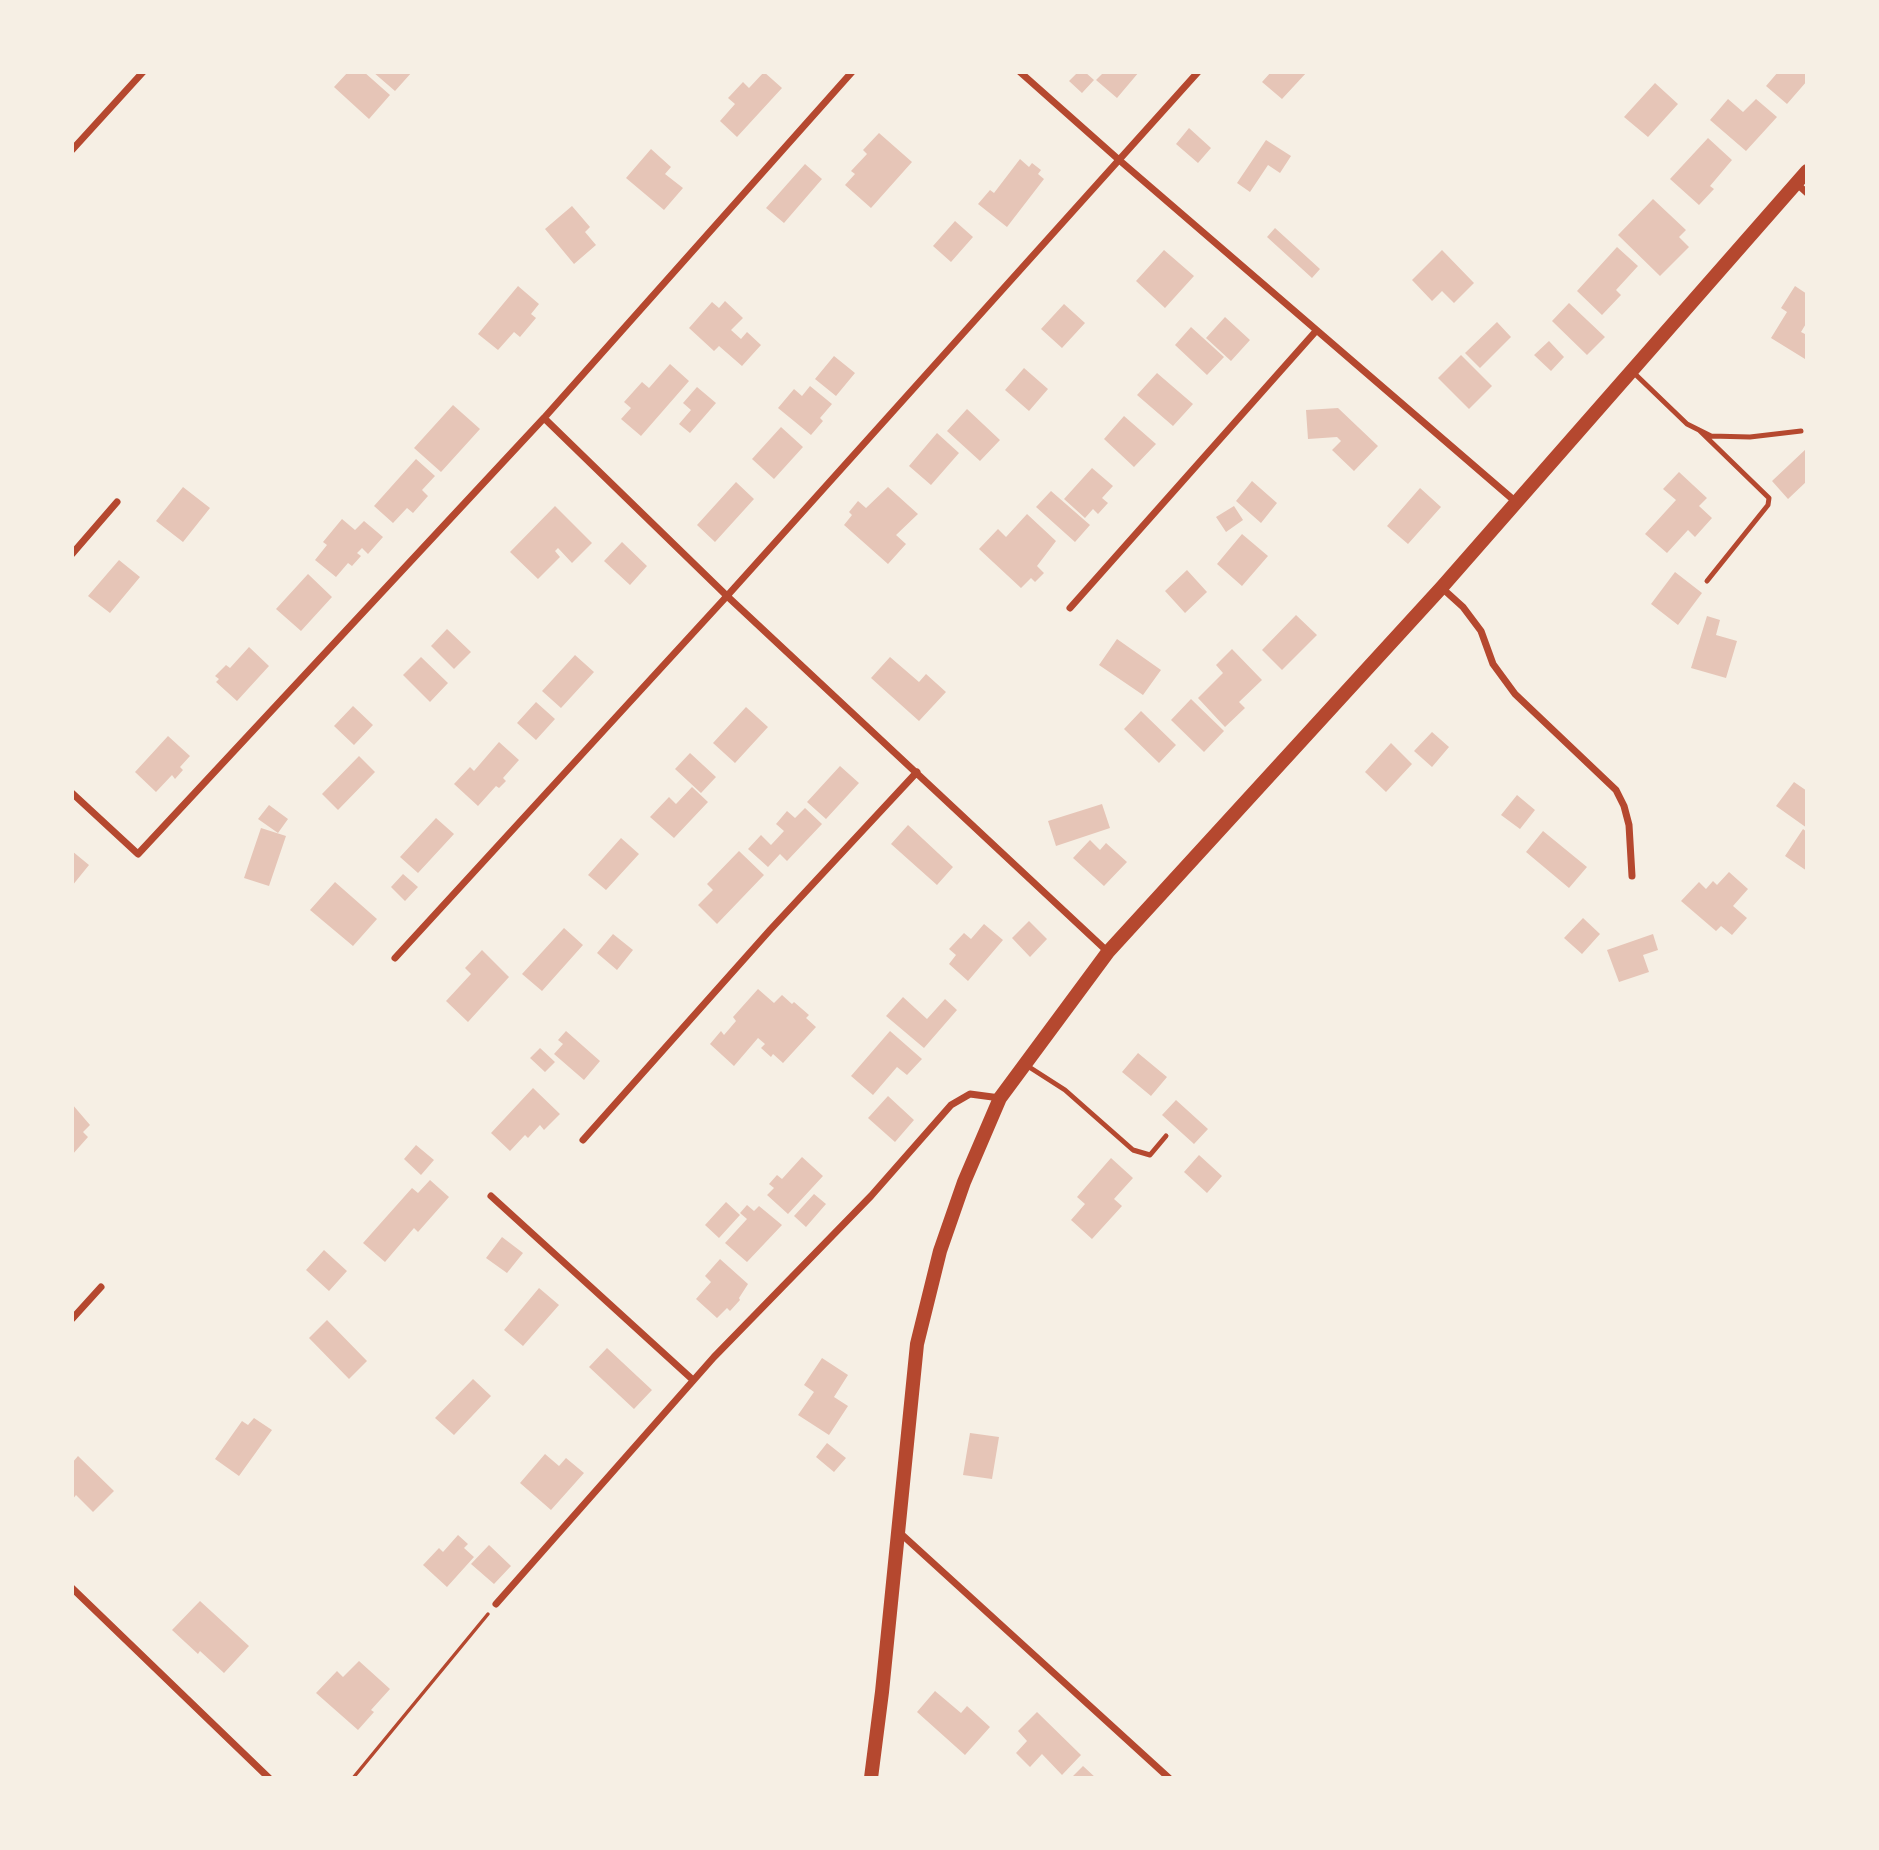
<!DOCTYPE html>
<style>
body{margin:0}
#map{position:relative;width:1879px;height:1850px;overflow:hidden;background:#f6efe4;font-family:Barlow,sans-serif}
canvas{display:block}
.frame{position:absolute;inset:0;border:74px solid #f6efe4;pointer-events:none}
</style>
<div id="map">
<canvas width="1879" height="1850"></canvas>
<div class="frame"></div>
</div>
<script>
const ctx = document.querySelector('canvas').getContext('2d');
ctx.lineJoin = 'round';
function fill(path, color) { ctx.fillStyle = color; ctx.fill(path, 'evenodd'); }
const toPath = rows => new Path2D(rows.map(r => 'M' + r).join(''));
function stroke(path, color, width, dash) { ctx.strokeStyle = color; ctx.lineWidth = width; ctx.lineCap = dash ? 'butt' : 'round'; ctx.setLineDash(dash || []); ctx.stroke(path); }
fill(toPath([
 [348,72,364,72,390,95,369,119,334,87],
 [373,72,412,72,395,91],
 [764,72,782,88,737,137,720,121,735,104,728,98,743,82,749,88],
 [1078,72,1085,72,1094,80,1082,93,1069,81],
 [1104,72,1139,72,1117,98,1096,80],
 [1271,72,1307,72,1282,99,1262,82],
 [1778,72,1807,72,1807,81,1787,104,1766,86],
 [1655,83,1678,104,1648,137,1624,117],
 [1728,99,1743,112,1756,99,1777,117,1746,151,1710,120],
 [1189,128,1211,148,1198,163,1176,144],
 [879,133,912,162,871,208,845,185,855,174,851,171,867,154,863,150],
 [1708,138,1732,160,1710,186,1714,189,1699,205,1670,179],
 [1266,140,1291,156,1280,173,1268,165,1250,192,1237,183],
 [651,149,671,167,665,174,683,188,664,210,626,178],
 [1020,159,1029,167,1032,163,1041,170,1038,174,1044,179,1007,227,978,204,990,190,994,193],
 [805,164,822,179,784,223,766,208],
 [1653,199,1686,230,1679,237,1689,247,1660,276,1618,235],
 [572,206,590,227,585,232,596,245,574,264,545,229],
 [955,221,973,237,951,262,933,246],
 [1275,228,1320,269,1312,278,1267,237],
 [1617,247,1638,266,1616,290,1621,295,1602,315,1577,291],
 [1164,250,1194,276,1165,308,1136,281],
 [1442,250,1474,283,1454,303,1442,291,1432,301,1412,280],
 [518,286,539,304,531,314,536,318,520,337,514,332,498,350,478,334],
 [1795,286,1807,294,1807,322,1801,332,1807,335,1805,359,1771,338,1787,312,1781,308],
 [725,301,743,318,731,330,741,339,747,332,761,345,742,366,719,346,714,351,689,328,712,302,719,308],
 [1569,303,1605,337,1587,355,1552,321],
 [1064,304,1085,323,1062,348,1041,329],
 [1225,317,1250,340,1231,361,1206,338],
 [1497,322,1511,337,1480,368,1465,353],
 [1191,327,1224,357,1207,375,1175,345],
 [1549,341,1564,357,1551,371,1534,355],
 [1461,355,1492,386,1469,409,1438,378],
 [834,356,855,373,836,396,815,379],
 [670,364,689,381,641,436,621,419,631,408,624,402,642,382,649,388],
 [1024,368,1048,389,1029,411,1005,390],
 [1157,373,1193,404,1173,426,1137,395],
 [810,386,832,404,820,418,823,421,811,435,778,408,794,389,802,396],
 [697,387,716,403,690,433,679,424,691,410,683,403],
 [453,405,480,429,441,472,414,448],
 [1338,408,1378,446,1354,471,1332,450,1341,441,1337,437,1308,439,1306,410],
 [967,409,1000,440,980,461,947,431],
 [1124,416,1156,444,1134,467,1104,439],
 [781,427,803,447,774,479,752,459],
 [937,433,959,453,931,485,909,466],
 [1807,448,1807,481,1788,499,1772,481],
 [416,459,435,476,422,490,428,496,413,513,407,508,393,523,374,506],
 [1092,468,1113,486,1102,498,1108,503,1098,514,1093,509,1085,518,1064,499],
 [1679,472,1707,498,1699,506,1712,518,1695,537,1688,530,1667,553,1645,534,1676,500,1663,489],
 [1252,481,1277,503,1261,523,1236,501],
 [736,482,754,499,715,542,697,525],
 [183,487,210,508,183,542,156,521],
 [888,487,918,514,896,535,906,544,888,564,844,525,852,515,849,512,858,501,866,508],
 [1420,488,1441,507,1408,544,1387,526],
 [1051,491,1090,525,1075,542,1036,507],
 [555,506,592,543,572,563,558,548,555,551,560,557,538,579,510,552],
 [1234,506,1243,520,1226,532,1216,517],
 [1027,514,1056,541,1037,566,1044,573,1035,582,1031,578,1021,588,979,549,998,529,1006,537],
 [342,519,355,530,364,521,383,537,368,554,362,548,357,553,361,556,352,566,348,563,336,577,315,560,327,545,323,542],
 [1242,534,1268,556,1242,586,1217,564],
 [622,542,647,566,630,585,604,561],
 [119,560,140,577,110,613,88,596],
 [1187,570,1207,592,1185,613,1165,591],
 [1675,572,1702,593,1678,625,1651,604],
 [308,574,332,597,301,631,276,609],
 [1296,615,1317,635,1282,670,1262,650],
 [1707,616,1720,620,1716,635,1737,641,1726,678,1691,668],
 [447,629,471,652,454,669,431,646],
 [1117,639,1161,670,1143,695,1099,665],
 [249,647,269,666,237,701,216,682,219,679,215,676,226,665,230,668],
 [1232,649,1262,680,1239,702,1245,708,1225,727,1198,698,1223,673,1216,665],
 [575,655,594,672,561,708,542,691],
 [421,657,448,683,430,702,403,675],
 [890,657,919,682,926,674,946,692,919,721,871,678],
 [1191,699,1224,731,1204,752,1171,720],
 [536,702,555,719,536,740,517,723],
 [353,706,373,725,354,745,334,726],
 [746,707,768,727,735,763,713,743],
 [1141,711,1176,745,1159,763,1124,729],
 [1432,732,1449,747,1432,767,1414,751],
 [168,736,190,756,180,767,183,770,175,779,172,775,156,792,135,772],
 [499,742,519,760,503,778,506,781,499,788,496,786,478,806,454,784,470,767,474,771],
 [1391,743,1412,764,1386,792,1365,772],
 [690,753,716,777,701,793,675,769],
 [359,756,375,772,338,810,322,794],
 [840,766,859,783,826,819,807,802],
 [1794,782,1807,791,1807,828,1776,806],
 [692,787,708,802,674,838,650,817,669,797,676,804],
 [1517,795,1535,810,1520,829,1501,815],
 [1102,804,1110,828,1056,846,1048,821],
 [269,805,288,819,278,833,258,819],
 [805,808,822,824,787,861,780,854,768,867,748,849,761,835,771,845,784,831,776,824,787,811,795,818],
 [436,818,454,834,418,873,400,857],
 [908,825,953,867,937,885,891,844],
 [261,828,286,836,269,886,244,878],
 [1803,829,1807,832,1807,871,1785,856],
 [1543,831,1587,867,1569,888,1526,852],
 [621,838,639,854,606,890,588,875],
 [1090,840,1100,850,1106,843,1127,862,1104,886,1073,858],
 [72,851,89,865,72,886],
 [739,851,764,875,717,924,698,905,713,890,707,884],
 [1729,872,1748,889,1733,906,1747,918,1732,935,1721,926,1716,931,1681,901,1699,882,1706,889,1713,881,1717,885],
 [403,874,418,887,405,901,391,887],
 [335,882,377,919,353,946,310,910],
 [1583,918,1600,934,1582,954,1564,938],
 [1029,921,1047,939,1030,957,1012,938],
 [984,924,1003,940,968,981,949,964,956,955,949,949,964,933,971,939],
 [564,928,583,945,542,991,522,974],
 [613,934,633,950,617,970,597,953],
 [1653,934,1658,950,1643,955,1649,972,1619,982,1607,950],
 [482,950,509,977,468,1022,446,1001,471,974,465,968],
 [758,989,774,1003,782,995,792,1004,794,1002,809,1015,806,1018,816,1027,783,1063,773,1054,771,1057,761,1048,765,1044,758,1038,734,1066,710,1044,721,1031,724,1035,736,1021,733,1017],
 [903,997,927,1019,945,999,957,1010,924,1048,886,1016],
 [566,1031,600,1061,584,1080,554,1054,563,1044,558,1040],
 [890,1031,922,1059,907,1075,897,1067,873,1095,851,1076],
 [540,1048,555,1062,545,1072,530,1058],
 [1138,1053,1167,1077,1151,1096,1122,1072],
 [533,1088,560,1114,544,1130,540,1125,528,1138,525,1135,510,1151,491,1133],
 [888,1096,914,1120,895,1142,868,1118],
 [1176,1100,1208,1129,1194,1144,1162,1115],
 [72,1104,90,1125,83,1132,88,1137,72,1155],
 [416,1145,434,1160,421,1175,404,1159],
 [1199,1155,1222,1176,1207,1193,1184,1172],
 [802,1157,823,1176,788,1214,767,1195,774,1188,769,1184,777,1175,782,1179],
 [1111,1158,1133,1178,1114,1199,1122,1206,1092,1239,1071,1220,1085,1204,1077,1197],
 [430,1180,449,1197,418,1232,414,1228,385,1262,363,1243,412,1188,418,1193],
 [814,1194,826,1204,806,1227,794,1216],
 [726,1202,740,1215,719,1238,705,1225],
 [747,1205,754,1211,759,1206,782,1225,747,1262,725,1243,747,1219,740,1213],
 [502,1237,523,1253,507,1273,486,1258],
 [324,1250,347,1271,329,1291,306,1270],
 [720,1259,748,1284,739,1298,740,1300,730,1311,727,1308,717,1318,696,1299,711,1282,705,1276],
 [539,1288,559,1305,523,1346,504,1330],
 [327,1320,367,1361,349,1379,309,1338],
 [607,1348,652,1390,634,1409,589,1367],
 [822,1358,848,1375,834,1397,848,1406,829,1435,798,1415,814,1392,804,1385],
 [473,1379,491,1396,454,1435,435,1418],
 [254,1418,272,1430,239,1476,215,1459,242,1421,248,1425],
 [970,1433,999,1437,992,1479,963,1475],
 [827,1443,846,1458,834,1472,816,1457],
 [545,1454,559,1466,566,1458,584,1473,551,1510,520,1483],
 [78,1456,114,1491,93,1512,76,1495,72,1500,72,1463],
 [458,1535,468,1544,464,1548,474,1557,447,1587,423,1565,439,1548,443,1552],
 [489,1545,511,1566,494,1584,471,1564],
 [200,1601,249,1646,224,1673,200,1651,198,1654,172,1630],
 [359,1661,390,1689,371,1710,374,1712,358,1730,316,1693,337,1671,343,1677],
 [935,1691,961,1713,967,1706,990,1727,965,1755,917,1712],
 [1037,1712,1081,1755,1062,1775,1042,1754,1030,1767,1016,1753,1027,1741,1018,1731],
 [1083,1766,1096,1778,1071,1778]
]), '#e6c5b7');
stroke(toPath([
 [353,1778,488,1614]
]), '#b5482f', 3.5);
stroke(toPath([
 [1634,373,1687,424,1711,436,1750,437,1801,431],
 [1699,430,1769,498,1768,505,1707,581],
 [1026,1065,1065,1090,1133,1150,1150,1155,1166,1136]
]), '#b5482f', 5);
stroke(toPath([
 [1020,72,1118,159,1516,502],
 [72,150,143,72],
 [1796,183,1807,193],
 [544,418,727,596,1108,952],
 [72,554,117,502],
 [1442,588,1463,607,1481,631,1493,664,1515,694,1616,790,1624,806,1629,825,1632,876],
 [1070,608,1316,331],
 [72,793,138,854,544,418,852,72],
 [395,958,727,596,1198,72],
 [583,1140,770,930,917,772],
 [491,1196,693,1380],
 [72,1319,101,1287],
 [899,1532,1169,1778],
 [72,1588,269,1778],
 [496,1604,714,1357,871,1196,951,1105,970,1094,1000,1098]
]), '#b5482f', 7);
stroke(toPath([
 [871,1778,882,1692,917,1344,940,1251,964,1182,1000,1098,1108,952,1442,587,1807,171]
]), '#b5482f', 14);
</script>
